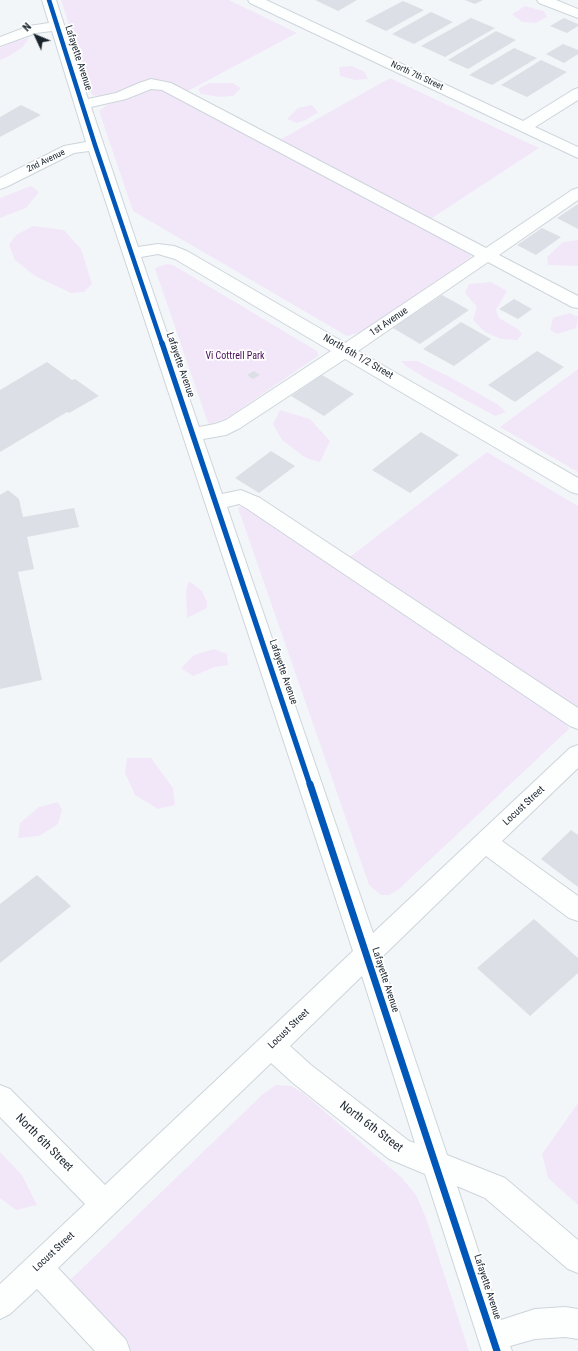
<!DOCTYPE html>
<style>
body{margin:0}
#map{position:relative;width:578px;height:1351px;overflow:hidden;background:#f3f6f8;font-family:"Roboto Condensed",sans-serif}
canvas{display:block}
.north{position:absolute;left:16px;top:16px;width:40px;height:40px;-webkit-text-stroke:3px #fff;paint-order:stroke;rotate:314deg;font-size:11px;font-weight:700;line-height:16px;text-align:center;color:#19242d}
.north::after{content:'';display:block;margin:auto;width:14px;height:18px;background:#19242d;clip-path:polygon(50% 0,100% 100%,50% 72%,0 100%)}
</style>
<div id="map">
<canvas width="578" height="1351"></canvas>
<div class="north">N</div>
</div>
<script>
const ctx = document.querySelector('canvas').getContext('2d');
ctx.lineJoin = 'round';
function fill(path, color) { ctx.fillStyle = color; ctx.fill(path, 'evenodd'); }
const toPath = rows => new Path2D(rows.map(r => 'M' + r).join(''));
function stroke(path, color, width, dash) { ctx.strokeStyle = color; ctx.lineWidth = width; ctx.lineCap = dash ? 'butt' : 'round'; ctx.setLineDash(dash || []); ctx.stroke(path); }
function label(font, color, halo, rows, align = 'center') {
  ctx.font = font + ' "Roboto Condensed",sans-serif'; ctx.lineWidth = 3.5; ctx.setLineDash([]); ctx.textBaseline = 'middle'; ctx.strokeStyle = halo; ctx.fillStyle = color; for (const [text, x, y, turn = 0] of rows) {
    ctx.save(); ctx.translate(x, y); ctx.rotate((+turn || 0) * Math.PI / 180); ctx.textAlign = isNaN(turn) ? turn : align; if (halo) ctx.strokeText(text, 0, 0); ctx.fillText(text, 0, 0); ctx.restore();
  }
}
fill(toPath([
 [61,0,229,0,297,33,186,92,134,87,107,95,95,96,92,95],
 [525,6,544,11,547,17,536,23,522,22,512,14],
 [29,38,23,47,6,58,0,60,0,48,16,41],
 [352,66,365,72,368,79,355,80,340,76,339,67],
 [390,78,539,148,429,220,278,141],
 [209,83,233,83,241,88,233,96,219,97,201,94,198,89],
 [147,88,160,89,175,96,465,251,471,255,471,257,361,332,347,336,133,211,99,111,107,105],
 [312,105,318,112,306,120,297,123,287,119,298,108],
 [31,186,39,192,26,208,0,218,0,198],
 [33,226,64,230,81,249,92,284,84,292,71,293,35,276,15,260,9,245,16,235],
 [578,240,578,266,548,265,547,257,563,242],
 [167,264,173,265,317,351,318,353,318,356,227,418,211,424,208,423,155,269,157,267],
 [491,282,507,291,496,310,499,318,518,329,522,334,517,340,501,339,485,332,473,320,477,307,465,293,469,284],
 [570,313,578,317,576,328,557,334,550,330,553,318],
 [401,361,417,361,450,377,497,404,506,412,495,416,427,379,406,366],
 [578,369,578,472,500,427],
 [280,410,310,419,330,441,320,462,306,458,282,440,273,424],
 [487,452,578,506,578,712,347,559],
 [243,505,566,722,569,729,398,890,389,895,381,895,369,885,238,508],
 [189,581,202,591,207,602,207,608,187,618,186,591],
 [214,649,227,654,228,665,215,667,193,676,181,668,194,655],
 [127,758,151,758,173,788,175,805,158,809,135,795,125,773],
 [58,802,62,810,58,824,39,836,18,838,20,823,39,807],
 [276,1085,291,1086,303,1093,401,1177,416,1195,426,1218,469,1351,130,1351,71,1288,69,1281,263,1094],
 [578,1103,578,1205,548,1178,542,1154],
 [0,1152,22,1175,37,1205,16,1210,0,1198]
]), '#f2e7f9');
fill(toPath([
 [315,0,357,0,338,11],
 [465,0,483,0,475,4],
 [403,1,424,10,386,31,365,21],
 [431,12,453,22,414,44,392,34],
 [471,18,495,28,445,57,421,46],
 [564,18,578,24,578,26,567,33,550,26],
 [496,31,516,40,468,69,448,60],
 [563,44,578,50,578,54,564,63,546,54],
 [514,48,537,58,492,85,469,75],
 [541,60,567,72,527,97,501,85],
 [21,105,41,115,0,137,0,117],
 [578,204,578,229,557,218],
 [542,228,561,237,536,255,517,245],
 [442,295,469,310,420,344,393,328],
 [514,299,532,309,518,319,499,309],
 [461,322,491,339,454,366,423,349],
 [537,351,564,367,515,402,488,385],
 [47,362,72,380,75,379,99,396,69,413,67,412,0,452,0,390],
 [254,371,260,375,253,379,247,375],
 [322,375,354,394,324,416,291,396],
 [421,432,459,455,410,493,372,470],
 [271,451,295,466,259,493,235,478],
 [8,490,19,499,23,517,74,508,79,527,27,537,34,569,18,572,42,680,0,689,0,495],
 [571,830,578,835,578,887,541,859],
 [37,875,71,906,0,963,0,904],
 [534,919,578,958,578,973,530,1016,477,968]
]), '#dddfe6');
const minor = toPath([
 [42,0,56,0,88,99,116,93,139,83,151,79,171,83,486,248,572,190,578,188,578,200,499,255,578,296,578,308,572,307,488,262,358,351,578,478,578,494,571,492,345,359,240,428,226,435,203,439,222,494,241,490,260,498,578,708,578,729,570,726,246,508,239,504,227,507,373,933,570,748,578,745,578,768,502,841,578,896,578,921,569,918,486,856,381,958,447,1155,505,1178,578,1240,578,1273,568,1269,485,1198,457,1186,501,1320,535,1309,565,1307,578,1309,578,1339,565,1337,535,1339,510,1346,512,1351,482,1351,425,1174,389,1159,293,1083,271,1063,58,1268,126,1340,130,1351,95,1351,37,1289,10,1314,0,1319,0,1284,85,1204,0,1117,0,1085,10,1089,105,1185,353,951,89,151,74,153,6,187,0,189,0,178,64,146,86,142,52,31,36,33,0,46,0,37,29,26,49,23,42,0],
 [151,89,162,90,475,256,345,343,187,251,174,246,158,244,138,247,91,107,126,99,151,89],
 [158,254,175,259,331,351,226,420,215,424,199,427,141,257,158,254],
 [362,976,415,1143,409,1141,311,1065,290,1046,362,976],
 [248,0,266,0,523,121,573,90,578,88,578,100,535,127,578,147,578,158,250,3,248,0],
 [537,0,556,0,578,9,578,18,539,3,537,0]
]);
stroke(minor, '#cdd5db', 2);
fill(minor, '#fdfefe');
stroke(toPath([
 [49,0,95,145,162,344]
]), '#0057b8', 4.5);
stroke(toPath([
 [162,343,310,785]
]), '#0057b8', 5.5);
stroke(toPath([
 [310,784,497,1351]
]), '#0057b8', 7);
label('9px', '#19242d', '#fff', [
 ["North 7th Street",417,76,25],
 ["2nd Avenue",46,161,-26]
]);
label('10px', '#19242d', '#fff', [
 ["Lafayette Avenue",78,58,72],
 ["1st Avenue",389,322,-34],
 ["North 6th 1/2 Street",358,357,30],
 ["Lafayette Avenue",180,365,71],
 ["Lafayette Avenue",283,672,71],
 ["Locust Street",524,806,-43],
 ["Lafayette Avenue",385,980,72],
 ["Locust Street",289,1029,-44],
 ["Locust Street",54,1252,-43],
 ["Lafayette Avenue",487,1287,72]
]);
label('10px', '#430954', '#fff', [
 ["Vi Cottrell Park",235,356]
]);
label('12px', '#19242d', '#fff', [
 ["North 6th Street",371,1127,37],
 ["North 6th Street",44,1143,45]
]);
</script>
